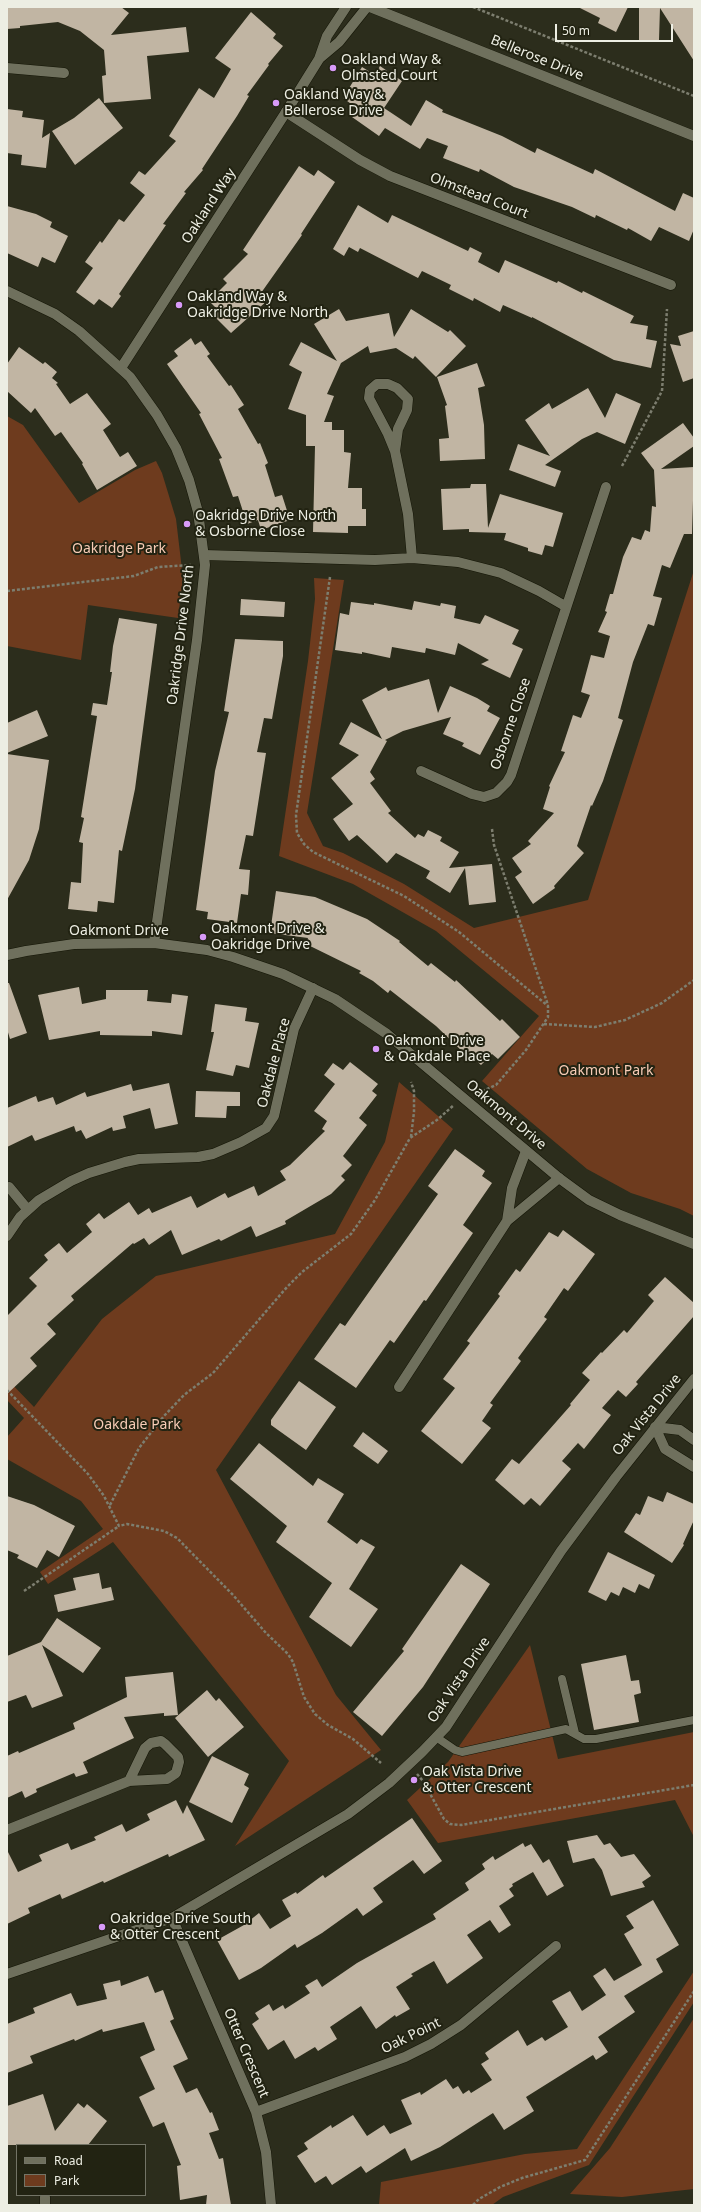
<!DOCTYPE html>
<style>
body{margin:0}
#map{position:relative;width:701px;height:2212px;overflow:hidden;background:#2c2d1c;font-family:"Noto Sans",sans-serif}
canvas{display:block}
.frame{position:absolute;inset:0;border:8px solid #edeee3;pointer-events:none}
.legend{position:absolute;left:16px;top:2144px;width:130px;height:52px;box-sizing:border-box;background:#222312;border:1px solid #737466;margin:0;padding:5px 7px;list-style:none;font-size:12px;color:#edeee3}
.legend li{display:flex;align-items:center;gap:8px;height:20px}
.legend b{width:20px;border:1px solid #737466}
.scale{position:absolute;left:555px;top:24px;width:118px;height:18px;box-sizing:border-box;border:2px solid #edeee3;border-top:0;padding-left:5px;font-size:12px;line-height:14px;white-space:nowrap;color:#edeee3;-webkit-text-stroke:3px #222312;paint-order:stroke}
</style>
<div id="map">
<canvas width="701" height="2212"></canvas>
<div class="frame"></div>
<ul class="legend">
<li><b style="height:5px;background:#6f705d"></b>Road</li>
<li><b style="height:11px;background:#6e3b1e"></b>Park</li>
</ul>
<div class="scale">50 m</div>
</div>
<script>
const ctx = document.querySelector('canvas').getContext('2d');
ctx.lineJoin = 'round';
function fill(path, color) { ctx.fillStyle = color; ctx.fill(path, 'evenodd'); }
const toPath = rows => new Path2D(rows.map(r => 'M' + r).join(''));
function stroke(path, color, width, dash) { ctx.strokeStyle = color; ctx.lineWidth = width; ctx.lineCap = dash ? 'butt' : 'round'; ctx.setLineDash(dash || []); ctx.stroke(path); }
function label(font, color, halo, rows, align = 'center') {
  ctx.font = font + ' "Noto Sans",sans-serif'; ctx.lineWidth = 4; ctx.setLineDash([]); ctx.textBaseline = 'middle'; ctx.strokeStyle = halo; ctx.fillStyle = color; for (const [text, x, y, turn = 0] of rows) {
    ctx.save(); ctx.translate(x, y); ctx.rotate((+turn || 0) * Math.PI / 180); ctx.textAlign = isNaN(turn) ? turn : align; if (halo) ctx.strokeText(text, 0, 0); ctx.fillText(text, 0, 0); ctx.restore();
  }
}
fill(toPath([
 [7,416,23,425,79,503,135,470,156,461,162,473,176,519,183,578,178,618,88,605,81,660,7,646],
 [694,570,694,1216,680,1209,631,1193,587,1169,482,1081,539,1016,436,931,353,884,279,856,308,661,315,599,314,578,344,580,307,813,323,846,343,853,404,884,474,928,588,900],
 [399,1082,453,1129,216,1470,336,1695,381,1750,235,1846,289,1761,113,1542,48,1584,40,1572,103,1529,81,1501,7,1459,7,1437,24,1418,7,1400,7,1379,34,1407,102,1319,156,1276,335,1234,385,1142],
 [530,1645,558,1759,694,1732,694,1837,675,1800,438,1843,407,1800,448,1762],
 [694,1971,694,2002,589,2165,503,2197,492,2205,379,2205,381,2182,525,2154,577,2149],
 [694,2018,694,2189,622,2197,570,2194,610,2148]
]), '#6e3b1e');
fill(toPath([
 [7,7,121,7,129,13,111,35,186,27,189,52,147,56,151,99,104,103,102,76,106,75,104,50,80,31,58,22,20,26,20,28,7,29],
 [578,7,628,7,616,32,598,23,600,18],
 [639,7,694,7,694,61,660,8,659,40,639,40],
 [251,12,276,34,273,38,283,46,268,64,269,65,247,95,249,96,237,116,202,169,203,170,184,192,186,193,163,224,166,225,119,294,121,296,112,308,99,299,94,305,76,292,93,268,85,262,100,241,102,243,119,219,124,222,145,195,130,183,139,171,145,175,176,141,169,136,199,88,214,98,231,69,215,58],
 [380,66,402,81,384,108,411,126,426,100,443,110,442,112,502,136,535,153,537,148,593,174,595,169,675,211,683,193,694,198,694,229,689,241,659,227,651,241,628,228,627,230,596,215,595,218,572,207,514,187,480,169,479,172,443,158,448,146,427,138,420,149,385,128,379,136,352,117,358,109,343,98,362,67,375,75],
 [99,98,123,128,75,165,52,131,74,118],
 [7,109,23,111,22,117,44,120,42,138,50,133,46,168,21,165,22,155,7,153],
 [299,166,314,176,318,170,335,182,301,234,302,235,261,293,268,300,231,333,212,314,217,309,209,301,227,283,223,279,248,254,243,250],
 [358,205,388,223,392,215,468,251,470,247,482,253,478,262,499,273,505,260,557,283,558,281,582,293,583,291,634,316,630,323,648,326,646,339,657,341,651,368,614,360,532,317,532,318,503,305,500,312,474,298,473,301,449,289,451,285,422,271,418,278,360,248,358,252,349,247,344,256,333,249],
 [7,206,36,214,52,222,50,227,68,236,55,263,42,257,38,267,7,253],
 [339,309,346,321,389,313,394,337,411,309,448,332,450,330,466,346,436,377,415,356,413,359,396,348,370,353,368,346,341,363,327,394,334,396,324,422,332,422,332,430,344,430,344,452,351,453,348,488,362,488,362,509,366,509,366,526,348,526,348,533,313,532,315,446,306,446,306,415,288,409,302,372,289,365,301,342,337,361,314,324],
 [694,331,694,378,683,382,670,344,681,346,678,336],
 [191,338,195,345,201,341,210,354,207,356,229,386,231,385,244,405,238,409,258,444,260,443,268,463,265,465,275,497,282,495,290,520,261,530,258,520,247,524,238,496,233,497,219,459,222,458,199,414,201,413,167,364,178,356,174,351],
 [19,347,43,364,45,362,57,372,52,378,58,383,56,384,70,404,87,393,111,424,103,430,120,457,128,452,137,466,97,490,82,464,83,463,61,432,55,436,35,408,31,413,7,391,7,364],
 [477,363,485,386,478,388,484,425,485,459,440,461,439,439,449,438,445,406,447,405,437,377],
 [588,388,605,418,616,393,641,404,625,444,597,432,582,439,545,465,561,471,555,487,509,470,518,444,550,456,525,420,549,403,552,409],
 [683,423,694,438,694,446,661,469,694,467,692,534,684,534,670,568,662,565,653,596,662,598,654,626,648,624,633,662,618,718,623,720,603,781,592,806,591,805,577,846,584,853,554,886,555,888,533,904,515,877,522,872,512,858,531,844,528,841,554,813,543,809,550,787,549,786,565,752,561,751,573,715,581,718,590,695,581,692,591,655,604,658,610,636,598,632,607,612,605,611,610,594,613,594,623,557,632,537,641,540,645,530,650,532,652,506,656,507,654,470,641,453],
 [471,484,486,484,488,528,500,494,563,513,553,547,545,545,542,555,528,551,528,548,504,540,506,533,469,532,469,529,443,530,441,489,470,488],
 [241,599,285,602,284,617,240,615],
 [414,601,440,606,441,603,456,606,454,618,480,624,485,615,519,630,512,644,523,649,510,678,481,664,489,660,458,643,455,655,426,648,425,653,392,647,390,658,362,652,362,654,335,650,340,613,349,615,351,602,374,605,374,603,412,610],
 [119,618,157,624,135,789,122,851,119,850,114,903,98,901,97,912,68,909,71,882,81,883,83,843,79,842,84,818,81,817,97,716,91,715,93,703,107,705,112,672,110,672,113,646],
 [235,639,283,641,283,656,272,719,264,718,257,752,266,753,253,836,246,835,239,869,250,870,248,895,241,894,237,923,207,919,208,912,196,910,215,771,229,712,224,711],
 [429,679,438,713,450,686,477,698,490,706,487,711,500,718,480,755,462,746,464,743,443,734,451,717,403,731,385,740,387,741,370,772,375,779,370,783,391,811,388,813,415,838,418,834,424,837,428,830,442,837,440,841,459,852,449,868,492,864,496,902,469,905,465,868,450,893,426,878,430,871,396,853,387,863,357,835,349,841,333,819,353,804,331,778,359,755,339,744,351,722,382,739,362,700,386,687,388,691],
 [37,710,48,736,7,753,7,723],
 [7,754,49,760,39,829,29,860,7,900],
 [276,891,315,897,367,919,400,941,399,942,428,966,431,963,455,982,456,980,500,1021,502,1019,520,1037,498,1059,492,1054,481,1065,466,1051,464,1053,436,1026,390,990,388,993,373,981,359,973,361,971,306,944,308,938,270,933],
 [7,983,9,983,27,1033,10,1039,7,1029],
 [79,987,82,1004,106,999,106,990,148,990,147,1001,171,1003,172,994,188,996,182,1035,152,1031,152,1036,100,1035,100,1031,49,1040,38,995],
 [215,1004,247,1008,245,1021,259,1023,249,1068,236,1065,233,1076,206,1070,214,1032,211,1032],
 [350,1062,378,1084,372,1091,377,1095,359,1118,367,1125,343,1156,352,1165,341,1176,345,1180,331,1194,285,1221,286,1224,256,1237,251,1226,221,1241,219,1239,182,1255,171,1230,149,1245,144,1238,134,1244,133,1243,71,1296,74,1300,47,1324,56,1334,30,1358,37,1366,7,1394,7,1316,37,1286,29,1278,48,1260,44,1255,59,1243,67,1253,92,1232,86,1224,99,1213,104,1219,129,1202,138,1215,149,1208,152,1213,191,1196,197,1208,225,1193,228,1198,254,1186,258,1196,286,1180,280,1171,290,1165,325,1131,322,1129,327,1121,314,1111,335,1084,324,1075,333,1063,343,1070],
 [169,1083,178,1124,155,1129,150,1108,123,1116,126,1128,113,1131,112,1127,86,1139,81,1130,76,1132,74,1126,35,1141,32,1135,7,1147,7,1108,36,1096,38,1102,53,1097,56,1105,85,1092,87,1097,131,1084,133,1091],
 [196,1091,240,1092,240,1106,227,1106,226,1118,195,1117],
 [455,1149,485,1171,482,1176,492,1183,463,1225,473,1233,426,1301,424,1300,394,1343,390,1340,356,1388,314,1359,340,1323,345,1326,438,1194,428,1186],
 [563,1230,595,1254,568,1291,564,1288,544,1317,547,1319,518,1358,521,1361,490,1403,493,1405,482,1421,491,1428,462,1464,421,1431,455,1388,443,1379,470,1343,467,1341,500,1296,498,1294,516,1269,520,1272,549,1232,558,1237],
 [665,1277,694,1303,694,1316,636,1382,638,1384,626,1397,618,1390,602,1408,611,1415,584,1449,578,1443,562,1461,571,1469,540,1506,531,1498,524,1505,495,1480,512,1459,519,1464,571,1405,570,1404,590,1380,582,1373,601,1352,602,1353,624,1330,627,1333,654,1301,648,1295],
 [299,1381,336,1407,306,1450,271,1425,271,1420],
 [363,1432,388,1451,378,1464,353,1446],
 [259,1443,313,1486,318,1478,344,1494,327,1522,357,1544,361,1539,375,1547,349,1589,378,1609,351,1647,309,1617,332,1583,276,1542,287,1526,230,1479],
 [667,1492,694,1504,694,1520,683,1544,684,1545,672,1563,624,1532,636,1513,640,1515,648,1496,663,1502],
 [7,1496,34,1505,75,1526,59,1557,47,1550,37,1568,17,1558,19,1555,7,1550],
 [608,1552,655,1575,649,1589,639,1584,635,1593,623,1587,619,1596,611,1592,606,1601,588,1592],
 [461,1564,490,1584,423,1687,382,1736,353,1712,404,1651,402,1649],
 [99,1573,102,1589,111,1587,114,1600,58,1612,54,1595,76,1590,73,1578],
 [57,1618,101,1648,83,1673,42,1645,63,1696,32,1708,26,1695,7,1702,7,1656,41,1642],
 [626,1655,631,1681,639,1680,641,1693,634,1695,639,1722,594,1730,581,1664],
 [173,1672,178,1715,164,1716,164,1713,124,1717,134,1738,83,1762,88,1773,76,1777,74,1773,36,1789,37,1792,25,1798,22,1791,7,1798,7,1756,18,1751,19,1753,75,1729,73,1723,127,1697,125,1677],
 [207,1690,216,1701,219,1698,244,1727,208,1757,175,1718],
 [212,1756,249,1774,244,1785,249,1788,232,1823,189,1802],
 [176,1800,183,1814,187,1805,205,1840,169,1857,168,1854,104,1883,103,1881,62,1899,60,1894,28,1908,30,1913,7,1924,7,1850,18,1872,42,1861,39,1855,68,1843,71,1850,96,1840,94,1837,122,1824,126,1832,150,1820,147,1814],
 [412,1818,442,1861,424,1874,413,1860,373,1888,383,1902,363,1916,357,1908,322,1933,297,1948,295,1944,261,1968,239,1980,217,1940,244,1925,259,1913,270,1929,291,1916,282,1900,296,1892,297,1894,323,1875,325,1878],
 [597,1835,604,1845,610,1843,621,1857,634,1854,651,1876,642,1882,645,1887,611,1896,602,1870,594,1858,573,1863,567,1841],
 [523,1843,525,1847,531,1844,543,1863,549,1859,564,1886,547,1896,533,1872,512,1884,513,1886,509,1889,514,1896,499,1906,511,1925,499,1933,490,1920,467,1935,483,1958,447,1984,434,1961,411,1974,413,1976,396,1987,410,2009,396,2017,395,2015,376,2029,361,2006,330,2027,337,2039,318,2051,315,2047,295,2059,284,2040,268,2050,252,2024,259,2019,255,2013,269,2004,273,2011,283,2005,285,2009,310,1993,305,1986,317,1979,322,1987,357,1963,436,1919,433,1914,469,1890,465,1883,485,1869,482,1864,493,1856,495,1860],
 [653,1900,679,1945,656,1959,663,1972,624,1996,635,2012,598,2037,608,2052,596,2060,593,2055,526,2097,534,2111,504,2130,493,2113,440,2147,411,2161,405,2148,366,2173,361,2166,332,2185,326,2176,315,2183,297,2156,308,2149,304,2143,331,2125,332,2128,353,2115,367,2136,384,2125,390,2134,412,2124,401,2100,420,2092,421,2095,446,2079,453,2089,458,2086,463,2094,469,2090,471,2093,492,2080,481,2064,489,2059,485,2053,518,2030,527,2046,542,2037,545,2041,568,2027,552,2001,570,1991,582,2011,606,1995,593,1976,605,1968,614,1981,642,1965,624,1934,634,1928,626,1916],
 [148,1976,155,1993,163,1990,174,2019,170,2021,188,2059,173,2066,186,2093,197,2088,210,2113,212,2112,219,2130,209,2133,219,2159,223,2158,231,2205,206,2205,207,2195,180,2200,177,2166,181,2165,164,2122,153,2127,139,2097,155,2089,140,2057,155,2050,144,2022,103,2032,102,2029,75,2041,74,2039,30,2056,33,2063,7,2073,7,2024,35,2013,33,2008,71,1993,77,2006,107,1999,103,1984,120,1980,121,1986],
 [43,2094,55,2131,78,2103,84,2108,87,2104,107,2121,88,2145,7,2145,7,2106]
]), '#c1b5a3');
const service = toPath([
 [562,1679,575,1733],
 [436,1737,455,1750,462,1752,566,1729,584,1739,596,1739,694,1720]
]);
const minor = toPath([
 [7,68,64,73],
 [286,112,360,160,390,176,671,285],
 [395,451,398,429,407,410,408,399,397,388,388,384,377,384,370,390,369,398,388,434,395,451,408,514,412,558],
 [204,555,375,560,412,558,458,562,501,573,539,591,565,606],
 [421,771,472,794,484,797,496,793,507,782,511,775,606,487],
 [9,1187,28,1210],
 [507,1221,512,1188,526,1151],
 [7,1236,20,1217,39,1200,71,1181,89,1173,125,1162,139,1159,198,1157,213,1154,241,1142,266,1128,274,1116,294,1029,313,988],
 [399,1387,507,1221,559,1178],
 [655,1427,665,1449,694,1467],
 [655,1427,680,1430,694,1440],
 [7,1830,129,1781,167,1779,176,1773,179,1762,178,1757,165,1744,161,1741,151,1743,145,1748,129,1781],
 [172,1918,256,2112,266,2152,271,2205],
 [256,2112,405,2057,431,2044,461,2025,556,1946],
 [45,2205,45,2197]
]);
const tertiary = toPath([
 [320,58,339,42,367,7],
 [7,291,55,314,79,331,130,377,157,415,176,448,189,480,198,512,205,565,197,640,154,943],
 [121,368,286,112,319,59,327,36,346,7],
 [7,955,26,951,74,944,154,943,207,950,233,957,283,974,335,999,387,1034,559,1178,589,1200,620,1215,694,1244],
 [7,1974,172,1918,348,1814,389,1783,422,1752,446,1727,561,1551,616,1477,694,1379]
]);
const secondary = toPath([
 [370,7,694,136]
]);
stroke(service, '#141506', 9);
stroke(minor, '#141506', 11);
stroke(tertiary, '#141506', 11);
stroke(secondary, '#141506', 11);
stroke(toPath([
 [473,7,694,96],
 [622,466,662,391,667,309],
 [330,577,296,815,297,833,304,844,313,852,404,896,459,932,548,1006,548,1017,526,1050,496,1085,476,1094],
 [7,591,134,576,158,567,191,565],
 [492,829,494,845,548,1005],
 [544,1024,595,1027,625,1020,662,1003,694,980],
 [411,1137,414,1112,414,1091,411,1082],
 [7,1390,88,1474,104,1496,119,1526,127,1524,164,1531,177,1538,233,1595,266,1633,288,1654,293,1662,304,1697,315,1714,328,1725,353,1739,381,1763],
 [110,1505,139,1448,164,1416,184,1395,213,1373,287,1287,302,1272,351,1234,375,1200,410,1138,437,1120,454,1105],
 [24,1591,119,1526],
 [417,1774,423,1781,444,1819,450,1824,461,1825,694,1785],
 [473,2205,479,2199,500,2187,522,2178,585,2160,694,1991]
]), '#7d7e6f', 2.5, [3, 2]);
stroke(service, '#6f705d', 8);
stroke(minor, '#6f705d', 10);
stroke(tertiary, '#6f705d', 10);
stroke(secondary, '#6f705d', 10);
for (const [x, y, r, color] of [
 [333,68,4,"#d89af8"],
 [276,103,4,"#d89af8"],
 [179,305,4,"#d89af8"],
 [187,524,4,"#d89af8"],
 [203,937,4,"#d89af8"],
 [376,1049,4,"#d89af8"],
 [414,1780,4,"#d89af8"],
 [102,1927,4,"#d89af8"]
]) { const dot = new Path2D(); dot.arc(x, y, r, 0, 2 * Math.PI); ctx.fillStyle = color; ctx.fill(dot); stroke(dot, '#222312', 1.5); }
label('14px', '#edeee3', '#222312', [
 ["Bellerose Drive",537,58,22],
 ["Olmstead Court",479,196,21],
 ["Oakland Way",209,206,-57],
 ["Oakridge Drive North",181,635,-83],
 ["Osborne Close",511,724,-71],
 ["Oakmont Drive",119,931],
 ["Oakdale Place",274,1063,-75],
 ["Oakmont Drive",506,1115,40],
 ["Oak Vista Drive",647,1415,-51],
 ["Oak Vista Drive",459,1680,-56],
 ["Oak Point",411,2036,-26],
 ["Otter Crescent",246,2053,67]
]);
label('14px', '#edeee3', '#222312', [
 ["Oakland Way &",341,60],
 ["Olmsted Court",341,76],
 ["Oakland Way &",284,95],
 ["Bellerose Drive",284,111],
 ["Oakland Way &",187,297],
 ["Oakridge Drive North",187,313],
 ["Oakridge Drive North",195,516],
 ["& Osborne Close",195,532],
 ["Oakmont Drive &",211,929],
 ["Oakridge Drive",211,945],
 ["Oakmont Drive",384,1041],
 ["& Oakdale Place",384,1057],
 ["Oak Vista Drive",422,1772],
 ["& Otter Crescent",422,1788],
 ["Oakridge Drive South",110,1919],
 ["& Otter Crescent",110,1935]
], 'left');
label('14px', '#f8ccb6', '#222312', [
 ["Oakridge Park",119,549],
 ["Oakmont Park",606,1071],
 ["Oakdale Park",137,1425]
]);
</script>
